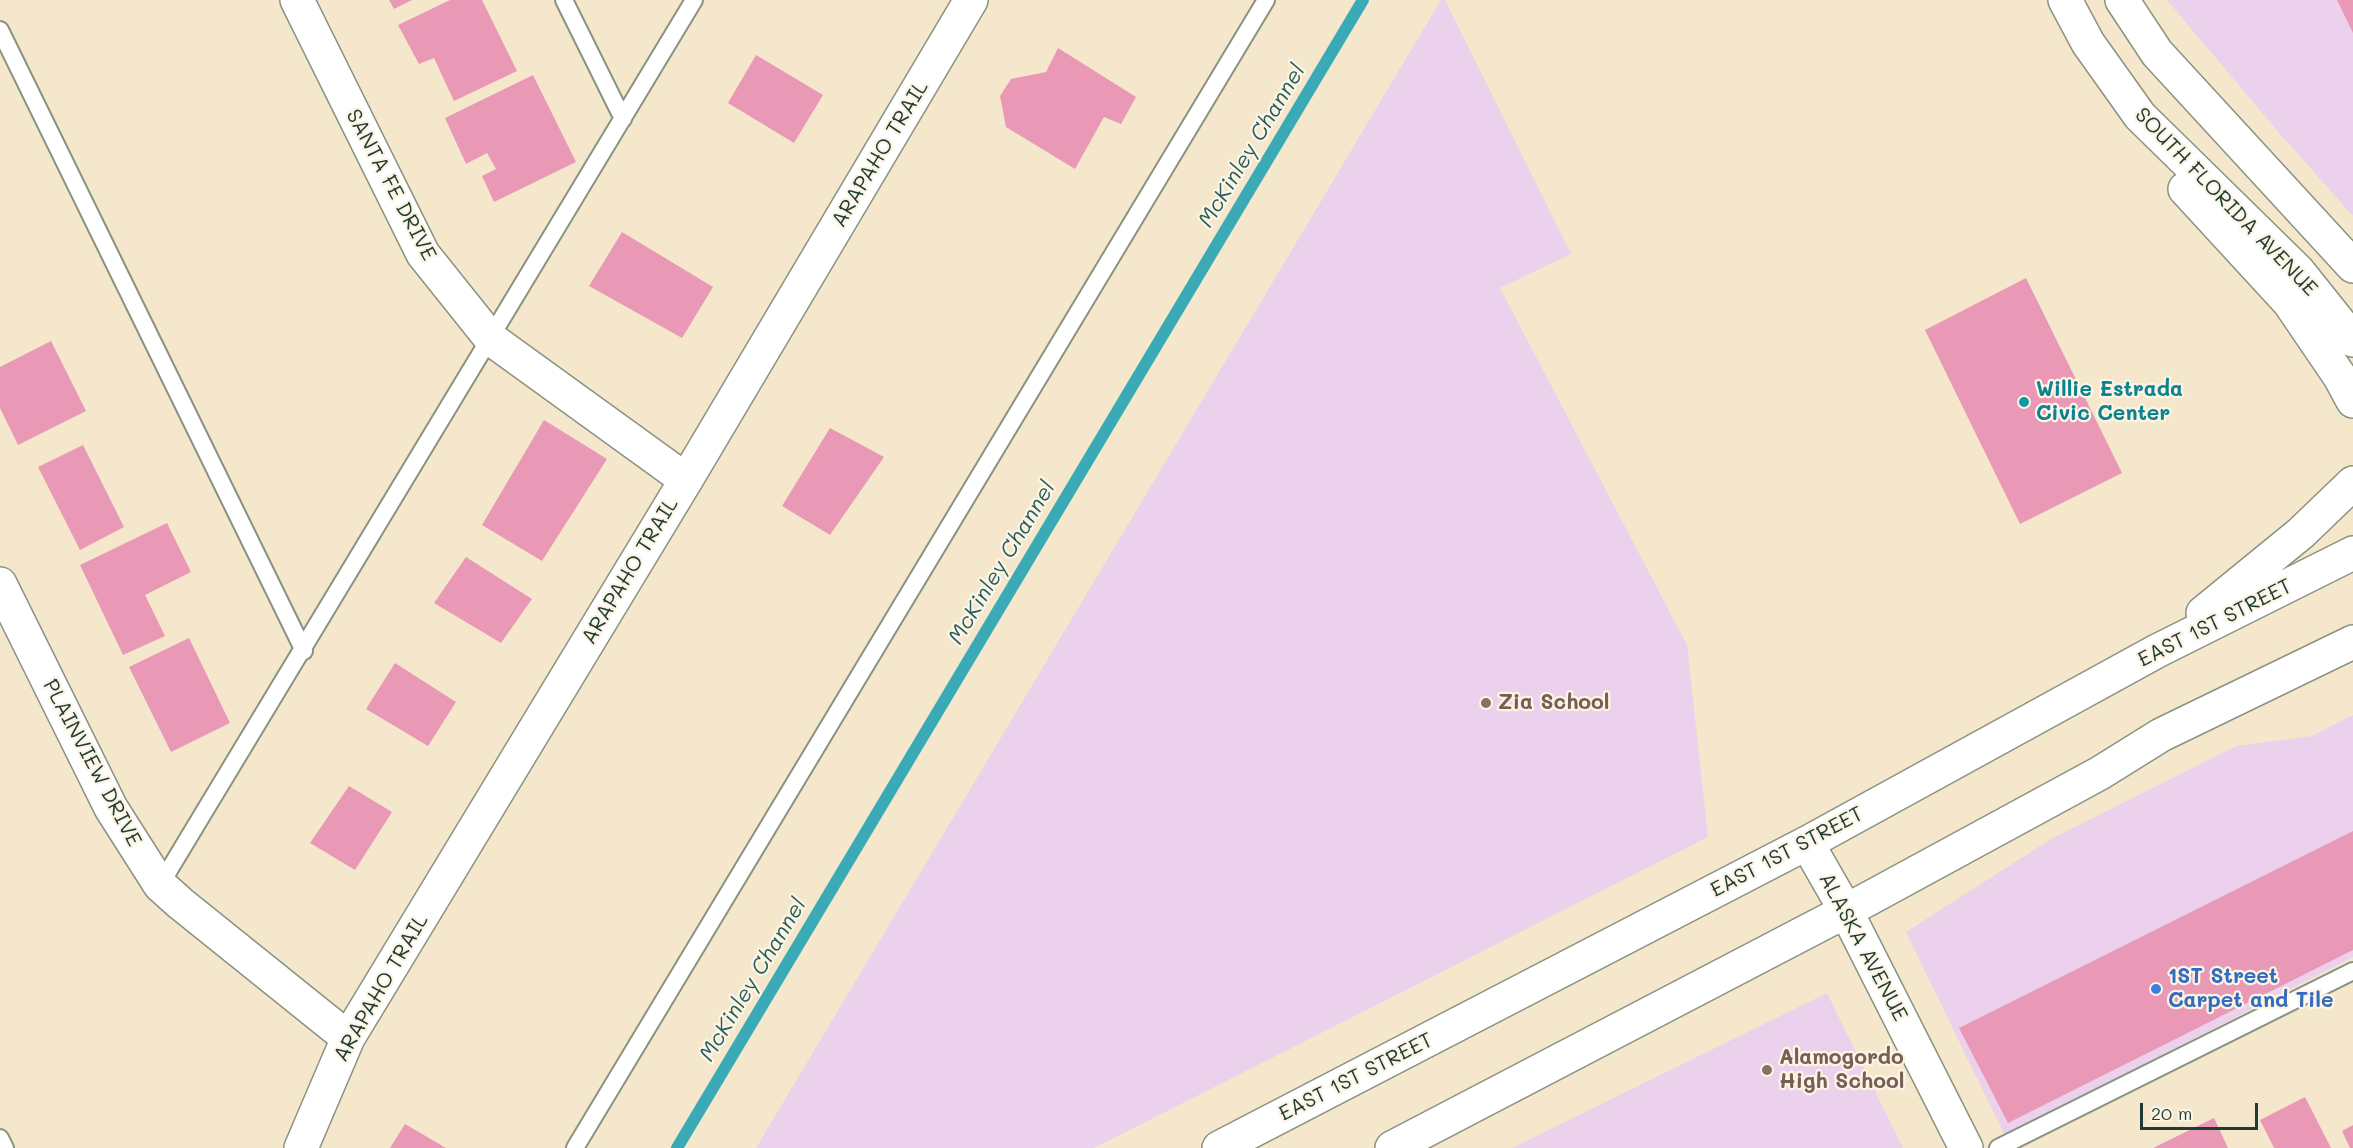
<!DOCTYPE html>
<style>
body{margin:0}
#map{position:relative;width:2353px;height:1148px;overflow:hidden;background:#f4e7cc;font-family:Mali,sans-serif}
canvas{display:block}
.scale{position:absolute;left:2140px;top:1103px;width:118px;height:27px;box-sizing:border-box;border:3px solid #1f3d34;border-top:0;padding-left:8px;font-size:18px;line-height:21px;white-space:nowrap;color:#1f3d34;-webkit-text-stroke:4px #fcf5e5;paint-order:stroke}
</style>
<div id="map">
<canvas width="2353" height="1148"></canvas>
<div class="scale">20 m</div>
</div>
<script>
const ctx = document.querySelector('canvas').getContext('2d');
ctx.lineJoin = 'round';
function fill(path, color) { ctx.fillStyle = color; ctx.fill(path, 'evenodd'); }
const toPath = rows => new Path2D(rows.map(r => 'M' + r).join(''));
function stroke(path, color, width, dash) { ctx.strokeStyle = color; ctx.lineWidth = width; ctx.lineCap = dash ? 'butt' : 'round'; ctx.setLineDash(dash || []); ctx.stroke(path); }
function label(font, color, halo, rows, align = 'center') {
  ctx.font = font + ' Mali,sans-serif'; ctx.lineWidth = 4.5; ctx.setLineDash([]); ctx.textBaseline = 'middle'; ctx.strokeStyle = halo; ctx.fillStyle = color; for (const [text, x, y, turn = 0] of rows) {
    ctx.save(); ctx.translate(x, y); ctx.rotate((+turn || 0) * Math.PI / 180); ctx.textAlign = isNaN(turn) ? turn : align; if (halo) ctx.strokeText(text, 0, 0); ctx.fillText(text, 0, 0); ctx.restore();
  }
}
fill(toPath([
 [1441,0,1445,0,1571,254,1500,288,1687,645,1708,837,1094,1148,756,1148],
 [2167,0,2353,0,2353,216,2274,127],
 [2353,715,2353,957,2005,1136,1906,932,2051,839,2236,746,2312,736],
 [1827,993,1903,1148,1512,1148]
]), '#ebd1eb');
stroke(toPath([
 [677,1148,1363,0]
]), '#3aaab7', 12);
fill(toPath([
 [389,0,412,0,394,9],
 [450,0,482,0,517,71,454,101,434,58,419,64,398,25],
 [2337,0,2353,0,2353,33],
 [1058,48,1136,97,1121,124,1104,117,1075,169,1006,127,1000,96,1011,79,1046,72],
 [756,55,823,95,794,143,728,103],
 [533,75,576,162,494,202,482,176,496,169,487,153,466,164,445,118],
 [622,232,713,287,682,338,589,286],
 [2026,278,2122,473,2020,524,1925,330],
 [51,341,86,411,18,445,0,408,0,367],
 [544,420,607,459,542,561,482,525],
 [830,428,884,457,830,535,782,506],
 [83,445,124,527,80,550,38,467],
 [167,523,191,572,145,595,165,636,123,655,80,565],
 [466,557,532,599,501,643,434,603],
 [189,638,230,723,171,752,129,667],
 [395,663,456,702,428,746,366,709],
 [349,786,392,812,355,870,310,843],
 [2353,831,2353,950,2008,1123,1959,1028],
 [2305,1097,2331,1148,2274,1148,2260,1120],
 [2214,1118,2228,1148,2153,1148],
 [405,1124,446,1148,390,1148],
 [2353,1125,2353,1148,2350,1148,2342,1131]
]), '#e999b5');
const lane = toPath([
 [564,0,623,119],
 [0,30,304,651],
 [160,885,694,0],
 [0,1138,5,1148],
 [575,1148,1266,0],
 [1998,1148,2353,971]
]);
const street = toPath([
 [297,0,423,254,491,339,686,480],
 [0,584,111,808,160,885,180,903,348,1038],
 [1807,843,1846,911,1966,1148],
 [301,1148,348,1038,686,480,971,0]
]);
const secondary = toPath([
 [2065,0,2088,43,2140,116,2298,271,2353,340],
 [2122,0,2157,53,2353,266],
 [2185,189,2289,302,2340,377,2353,401],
 [2203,613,2301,533,2353,483],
 [1219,1148,1807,843,2157,651,2353,553],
 [1392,1148,1846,911,2100,773,2161,735,2353,642]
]);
stroke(lane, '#8a9280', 20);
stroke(street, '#8a9280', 36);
stroke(secondary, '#8a9280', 36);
stroke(lane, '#fff', 16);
stroke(street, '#fff', 33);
stroke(secondary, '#fff', 33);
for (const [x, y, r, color] of [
 [2024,402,6,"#0f9aa8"],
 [1486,703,6,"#8d6e63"],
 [2156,989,6,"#3f7fe0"],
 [1767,1070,6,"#8d6e63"]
]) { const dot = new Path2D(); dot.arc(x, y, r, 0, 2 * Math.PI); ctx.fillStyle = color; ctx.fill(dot); stroke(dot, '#fcf5e5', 2); }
label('21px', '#1f3d34', '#fcf5e5', [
 ["ARAPAHO TRAIL",880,154,-59],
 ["SANTA FE DRIVE",391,185,62],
 ["SOUTH FLORIDA AVENUE",2226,202,46],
 ["ARAPAHO TRAIL",630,571,-59],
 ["EAST 1ST STREET",2215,623,-27],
 ["PLAINVIEW DRIVE",92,763,62],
 ["EAST 1ST STREET",1787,852,-28],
 ["ALASKA AVENUE",1863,947,62],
 ["ARAPAHO TRAIL",381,988,-60],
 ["EAST 1ST STREET",1356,1077,-27]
]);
label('bold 21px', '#0d838f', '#fcf5e5', [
 ["Willie Estrada",2036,390],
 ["Civic Center",2036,414]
], 'left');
label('bold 21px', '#785e54', '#fcf5e5', [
 ["Zia School",1498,703],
 ["Alamogordo",1779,1058],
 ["High School",1779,1082]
], 'left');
label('bold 21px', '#366cbe', '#fcf5e5', [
 ["1ST Street",2168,977],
 ["Carpet and Tile",2168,1001]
], 'left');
label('italic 22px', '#275e5b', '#fcf5e5', [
 ["McKinley Channel",1252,146,-59],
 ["McKinley Channel",1002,563,-59],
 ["McKinley Channel",753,980,-59]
]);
</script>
